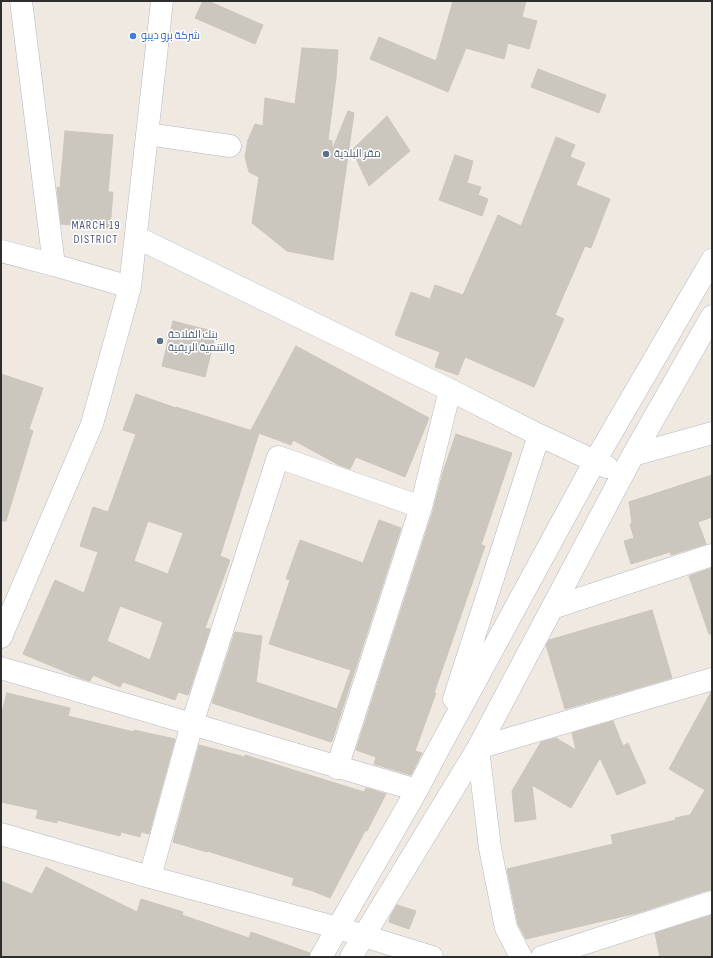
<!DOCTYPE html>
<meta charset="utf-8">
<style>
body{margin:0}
#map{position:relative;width:713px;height:958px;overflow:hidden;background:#efe9e1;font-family:"Sofia Sans Condensed",sans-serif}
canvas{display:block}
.frame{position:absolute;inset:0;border:2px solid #2e2e2e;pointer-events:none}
</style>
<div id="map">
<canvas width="713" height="958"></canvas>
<div class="frame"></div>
</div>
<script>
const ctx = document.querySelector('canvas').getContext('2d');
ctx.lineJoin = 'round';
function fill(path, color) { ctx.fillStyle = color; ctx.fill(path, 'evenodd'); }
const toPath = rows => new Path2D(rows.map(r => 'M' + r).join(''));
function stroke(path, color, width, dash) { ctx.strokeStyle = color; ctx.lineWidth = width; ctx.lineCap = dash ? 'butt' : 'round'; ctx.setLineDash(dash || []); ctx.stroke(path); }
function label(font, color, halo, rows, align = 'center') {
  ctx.font = font + ' "Sofia Sans Condensed",Cairo,sans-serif'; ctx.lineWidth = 3; ctx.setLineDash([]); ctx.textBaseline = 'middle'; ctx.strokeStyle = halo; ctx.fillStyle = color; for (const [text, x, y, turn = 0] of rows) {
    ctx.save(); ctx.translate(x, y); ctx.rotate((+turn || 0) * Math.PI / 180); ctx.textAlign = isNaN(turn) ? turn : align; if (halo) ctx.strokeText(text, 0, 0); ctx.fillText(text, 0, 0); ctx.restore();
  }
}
const building = toPath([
 [203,1,208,1,263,25,255,44,195,18,203,1],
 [453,1,526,1,522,17,537,21,529,49,508,43,504,59,466,48,448,92,370,59,379,37,436,61,453,1],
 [302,48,338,50,336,78,328,140,332,141,332,150,348,111,354,113,333,260,287,251,252,223,259,177,249,172,245,157,248,140,255,124,263,126,265,98,295,104,302,48],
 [538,69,606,95,599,113,531,87,538,69],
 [387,116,410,151,369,186,352,150,387,116],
 [65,131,113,135,108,192,113,192,110,228,61,224,57,187,60,188,65,131],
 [556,137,575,145,570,157,585,163,576,185,610,199,591,248,585,246,555,315,564,319,534,387,465,357,458,375,435,367,440,352,395,335,411,292,430,299,435,285,463,295,498,215,521,226,556,137],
 [455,155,473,161,467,183,481,187,478,195,488,199,482,216,439,200,455,155],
 [173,321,216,332,205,377,162,366,173,321],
 [296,346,429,418,405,477,356,457,350,469,339,465,293,440,291,445,251,430,296,346],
 [1,374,43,388,29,429,33,431,6,521,1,521,1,374],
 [136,394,176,408,176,407,259,433,220,556,230,560,205,628,210,629,188,695,178,692,175,700,123,682,120,687,93,675,90,681,83,679,23,654,55,580,84,593,98,552,80,546,93,507,108,512,136,434,123,430,136,394],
 [148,521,183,533,168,574,134,561,148,521],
 [120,606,163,622,150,660,107,641,120,606],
 [456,434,512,453,481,545,485,546,434,693,436,693,415,751,422,753,411,775,374,764,376,757,356,750,433,511,443,472,456,434],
 [712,475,712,517,698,522,706,544,671,555,670,552,631,564,624,541,634,538,630,524,632,523,629,502,712,475],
 [379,520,401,528,332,741,331,741,331,742,212,703,235,632,262,636,256,682,337,709,351,670,269,644,290,580,286,579,300,540,363,563,379,520],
 [712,568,712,634,709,634,689,576,712,568],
 [652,610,672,678,565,709,546,645,549,640,652,610],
 [711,692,712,692,712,890,708,890,637,913,526,939,518,924,507,869,613,844,611,835,676,820,675,818,690,815,705,790,669,769,711,692],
 [7,693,70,708,68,716,134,732,134,730,175,739,149,834,141,832,140,837,121,832,120,836,57,820,57,823,36,818,38,810,1,802,1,716,7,693],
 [613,721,623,746,628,743,646,783,617,795,600,758,571,808,532,785,536,819,515,822,512,791,541,742,556,738,576,750,572,733,613,721],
 [199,745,245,757,245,755,364,792,366,788,386,794,367,831,365,831,330,898,313,891,292,885,294,878,207,851,207,852,173,842,199,745],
 [46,867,137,912,141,899,183,912,182,915,249,938,251,932,310,953,309,957,1,957,1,881,32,894,46,867],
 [397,905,416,911,409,929,389,922,391,915,397,905],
 [712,915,712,957,660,957,655,933,712,915]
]);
fill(building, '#cbc7bf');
stroke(building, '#cbc5ba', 1);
const minor = toPath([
 [21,1,54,265],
 [147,134,230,146],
 [136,237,450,390,539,435,607,467],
 [1,251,54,265,130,287],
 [633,455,712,433],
 [552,608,712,555],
 [1,637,92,424,130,287,162,1],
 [1,668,417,790],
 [454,699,539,435],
 [337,768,421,507,450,390],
 [1,834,150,877,338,928,432,957],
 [150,877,192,724,278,457,421,507],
 [321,957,417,790,438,750,595,461,712,260],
 [351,957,478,748,633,455,712,316],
 [521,957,506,928,490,848,478,748,712,679],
 [542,957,712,902]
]);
stroke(minor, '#b4b7c1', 23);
stroke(minor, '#fff', 22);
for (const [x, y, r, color] of [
 [133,36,4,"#3f7fe0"],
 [326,154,4,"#5c6f8a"],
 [160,341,4,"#5c6f8a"]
]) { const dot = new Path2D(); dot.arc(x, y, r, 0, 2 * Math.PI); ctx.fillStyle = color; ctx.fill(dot); stroke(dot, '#fff', 1.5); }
label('11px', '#366cbe', '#fff', [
 ["شركة برو ديبو",141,36]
], 'left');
label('11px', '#4e5e75', '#fff', [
 ["مقر البلدية",334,154],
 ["بنك الفلاحة",168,335],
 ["والتنمية الريفية",168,348]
], 'left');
ctx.letterSpacing = '1px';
label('12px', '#4d5680', '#fff', [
 ["MARCH 19",96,226],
 ["DISTRICT",96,240]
]);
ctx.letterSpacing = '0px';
</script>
